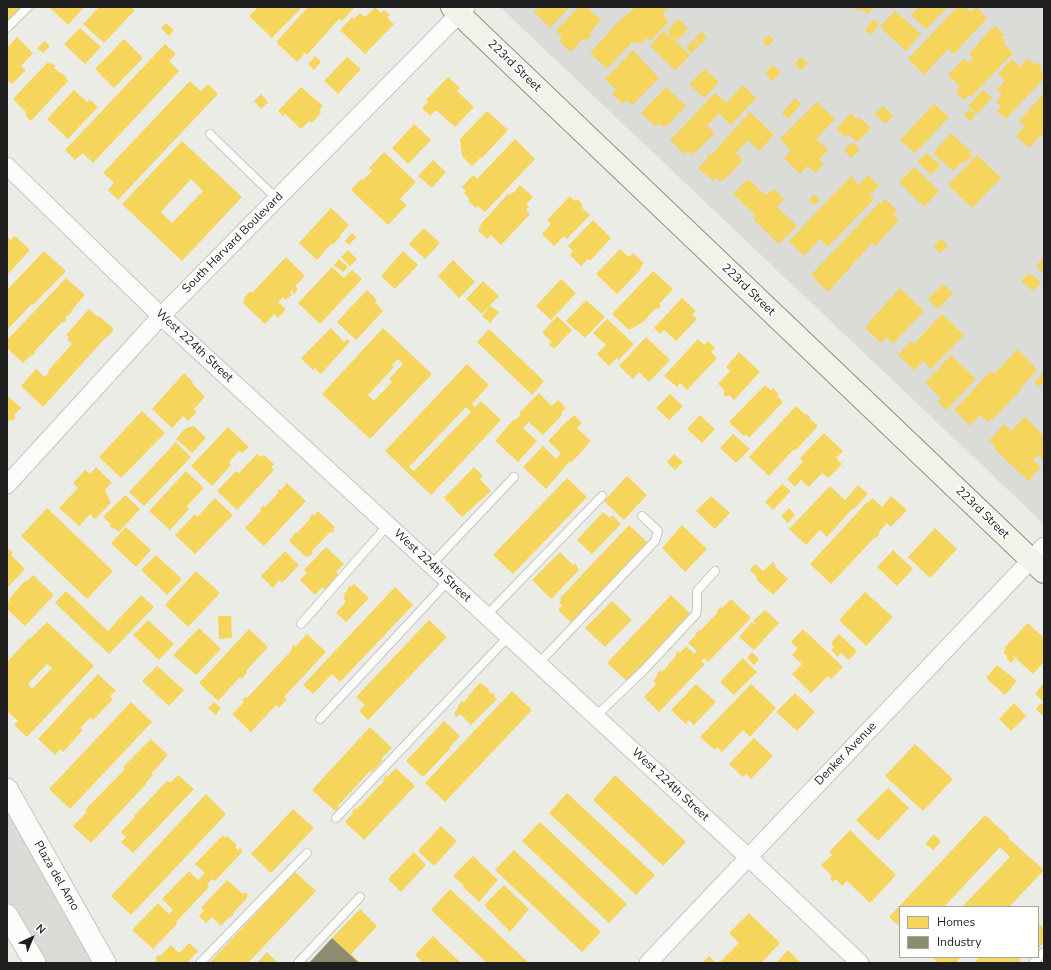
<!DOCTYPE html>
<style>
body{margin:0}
#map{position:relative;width:1051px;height:970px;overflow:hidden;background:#ecece7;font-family:"Nunito Sans",sans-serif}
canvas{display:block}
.frame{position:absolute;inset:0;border:8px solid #1e1e1e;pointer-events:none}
.legend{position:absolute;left:899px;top:906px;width:140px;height:52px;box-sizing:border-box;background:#fff;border:1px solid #a5a5a5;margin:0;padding:5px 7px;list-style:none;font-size:12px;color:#1e1e1e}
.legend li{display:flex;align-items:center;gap:8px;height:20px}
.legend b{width:20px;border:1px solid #a5a5a5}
.north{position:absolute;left:12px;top:918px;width:40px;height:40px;-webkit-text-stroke:3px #fff;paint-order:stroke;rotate:44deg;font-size:11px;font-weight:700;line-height:16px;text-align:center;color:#1e1e1e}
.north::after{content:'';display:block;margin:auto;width:14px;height:18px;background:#1e1e1e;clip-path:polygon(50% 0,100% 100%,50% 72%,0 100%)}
</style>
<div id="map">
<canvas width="1051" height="970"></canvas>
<div class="frame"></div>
<ul class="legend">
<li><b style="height:11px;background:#f6d55c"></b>Homes</li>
<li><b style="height:11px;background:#8c8c6e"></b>Industry</li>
</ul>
<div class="north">N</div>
</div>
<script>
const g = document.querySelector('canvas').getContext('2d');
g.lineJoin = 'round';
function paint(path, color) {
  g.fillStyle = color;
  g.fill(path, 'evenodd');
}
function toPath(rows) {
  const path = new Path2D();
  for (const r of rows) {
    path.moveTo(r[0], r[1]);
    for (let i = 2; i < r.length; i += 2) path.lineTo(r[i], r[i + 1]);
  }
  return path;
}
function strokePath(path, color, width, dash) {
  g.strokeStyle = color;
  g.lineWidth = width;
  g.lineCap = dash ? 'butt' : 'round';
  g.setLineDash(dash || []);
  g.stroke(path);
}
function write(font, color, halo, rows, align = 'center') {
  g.font = font + ' "Nunito Sans",sans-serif';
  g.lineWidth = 4;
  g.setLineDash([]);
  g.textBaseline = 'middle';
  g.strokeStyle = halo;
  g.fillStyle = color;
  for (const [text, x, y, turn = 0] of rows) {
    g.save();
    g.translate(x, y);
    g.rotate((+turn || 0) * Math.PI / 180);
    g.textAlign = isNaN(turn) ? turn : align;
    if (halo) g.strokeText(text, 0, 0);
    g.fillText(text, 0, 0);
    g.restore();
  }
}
paint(toPath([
 [500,7,1044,7,1044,524],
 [7,783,110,963,36,963,7,912]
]), '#dbdbd8');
paint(toPath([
 [7,7,21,7,7,22],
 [49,7,84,7,68,25],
 [99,7,131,7,135,10,104,43,83,24],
 [258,7,302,7,272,38,249,16],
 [308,7,355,7,342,21,339,19,307,55,305,53,297,62,276,42],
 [375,7,381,13,384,10,390,15,387,18,394,24,365,54,340,30,352,17,354,19,360,13,365,17],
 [539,7,570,7,550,28,534,12],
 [578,7,586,7,601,20,589,33,592,36,587,40,584,38,571,52,559,41,562,37,556,31],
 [636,7,669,7,663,13,663,15,669,21,650,41,646,38,640,44,637,42,635,44,633,41,607,69,590,53,618,22],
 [855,7,874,7,867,14,861,9,859,11],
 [919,7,948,7,926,29,911,15],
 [957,7,965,7,971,12,976,7,987,18,954,54,948,49,924,75,908,59],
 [895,11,921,34,906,51,880,27],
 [678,19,688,28,678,40,670,39,673,41,674,40,690,55,675,71,650,46,663,31,670,38,668,30],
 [874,19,879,25,870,35,865,30],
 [166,23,174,30,169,36,161,28],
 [995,26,1004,34,1002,37,1006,41,1003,43,1013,53,971,97,969,95,964,100,956,92,960,87,948,75,964,59,968,63,973,58,969,54,992,28,993,28],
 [80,28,101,47,85,64,64,44],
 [701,32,707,37,700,45,694,39],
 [769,35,774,40,767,47,762,41],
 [17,37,33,53,21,66,26,70,12,84,7,80,7,48],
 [124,39,143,58,114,88,95,69],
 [693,40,699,45,692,53,686,48],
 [45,41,50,46,43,53,37,48],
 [165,44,176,54,169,61,179,71,93,163,83,153,75,160,65,150],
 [633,50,659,78,632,105,627,100,623,104,612,94,616,90,605,79],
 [315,56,321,62,314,70,308,64],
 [347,57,361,69,338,94,324,81],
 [801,57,808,63,801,70,795,64],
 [1028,58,1034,64,1036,62,1042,67,1040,69,1044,73,1044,78,1006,119,997,111,1001,107,996,102,1002,95,997,90,1005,81,998,74,1012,59,1020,67],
 [48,62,56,66,54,68,60,73,61,72,67,78,66,79,68,81,31,121,25,115,27,113,13,99],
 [773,65,781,72,772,81,765,73],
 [705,69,719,82,704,98,689,84],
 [448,77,460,88,457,91,474,107,455,127,436,110,430,116,422,108,428,102,426,100],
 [190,81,201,91,208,84,218,94,118,200,108,190,114,183,103,173],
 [743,85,756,98,731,125,719,113,707,126,715,133,695,153,694,152,692,155,688,151,684,154,670,140,715,93,726,103],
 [301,87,323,106,319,111,321,113,312,123,309,121,301,129,285,114,283,116,278,111],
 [666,87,686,106,667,126,666,125,664,128,659,123,656,127,641,113],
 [74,90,87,102,90,100,98,107,68,139,47,119],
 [983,90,992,98,977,114,968,106],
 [1044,93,1044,132,1029,148,1016,136,1025,126,1019,121],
 [261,94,268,102,261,109,254,101],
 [795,98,801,104,788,119,782,113],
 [817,102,835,119,816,139,828,150,819,159,824,164,816,173,807,166,800,174,784,158,791,150,780,139],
 [934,104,949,117,915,153,900,140],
 [883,106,893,116,885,124,875,114],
 [969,109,976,115,970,121,964,115],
 [487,111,508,130,482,158,481,157,472,166,462,156,460,139],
 [750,112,774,135,759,151,748,140,736,153,743,160,724,180,723,179,720,182,716,177,713,181,698,168,708,158,706,157,709,154,711,155],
 [851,113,857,119,859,117,871,128,857,142,848,134,845,137,836,129],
 [414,124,431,140,408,164,392,148],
 [951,133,971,152,970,154,972,156,965,163,963,161,953,171,933,153],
 [515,139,535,159,485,212,478,206,476,208,468,201,470,199,464,193,466,191,462,187,473,175,477,179],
 [182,141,242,197,182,261,122,204],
 [191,179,203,191,172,223,161,212],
 [853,142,860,149,851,158,844,150],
 [384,152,416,182,400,199,407,205,388,225,351,190,361,179,363,180,372,171,369,168],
 [926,153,941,165,931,175,918,162],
 [977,155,1001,178,972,208,948,185],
 [433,160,446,172,432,188,418,176],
 [914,167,939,191,924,207,899,182],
 [868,175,879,186,870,195,874,199,828,247,820,239,804,256,789,241,851,176,859,185],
 [748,179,765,195,774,189,784,199,777,207,797,226,779,244,753,219,756,216,733,194],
 [520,185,533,197,526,204,529,207,526,210,530,214,501,245,491,235,487,239,478,230,481,226,480,225,508,194,509,195,514,192],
 [814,194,820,200,814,205,809,200],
 [570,196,575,201,577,199,583,205,581,207,590,215,567,239,564,236,554,246,542,234,551,224,547,220],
 [885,199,897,210,893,214,899,220,875,246,872,243,828,292,811,275,880,202,881,203],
 [331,208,349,225,340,235,341,236,333,245,332,243,317,260,299,243],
 [593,220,611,238,590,261,588,259,581,266,570,255,573,251,568,246],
 [424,228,440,243,425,259,409,244],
 [352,233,356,237,349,245,345,241],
 [15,236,30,250,7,275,7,237,11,240],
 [941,239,948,245,940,253,933,246],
 [620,249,629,257,633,253,644,263,640,268,641,269,617,294,596,274],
 [348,250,357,259,350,266,341,257],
 [44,251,66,271,33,305,32,304,7,330,7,290],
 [403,251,418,265,395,289,381,276],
 [286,257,305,276,295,286,298,289,294,294,291,290,290,292,292,294,286,300,283,297,278,302,286,309,278,318,274,314,265,324,243,303,244,301,244,298,249,292,253,292],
 [1044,257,1044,274,1036,266],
 [339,259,348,267,343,272,334,265],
 [453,260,475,282,459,298,438,276],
 [332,267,344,278,352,270,362,279,320,324,298,303],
 [653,271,673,289,659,304,661,306,658,309,656,308,643,322,629,330,612,314],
 [1030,273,1041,283,1033,291,1021,281],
 [66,278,85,295,71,311,72,312,65,318,67,320,63,323,62,322,34,352,35,353,32,356,31,355,23,363,7,348,7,340],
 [561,279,576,293,551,320,536,306],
 [483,281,499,296,482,314,466,299],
 [943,284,953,293,938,309,928,299],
 [900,288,924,311,893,344,886,337,881,343,865,328,870,323,869,322],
 [367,290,377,300,375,302,383,311,356,340,337,322],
 [682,298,696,311,692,314,697,319,676,341,664,330,660,334,654,328],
 [586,300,605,317,585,338,566,321],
 [490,306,499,312,490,323,482,316],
 [89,309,98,317,99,316,114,329,108,337,107,336,43,407,21,386,36,369,45,377,49,372,48,371,72,344,67,340,69,337,66,335],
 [942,314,964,335,931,369,923,361,914,370,898,355,911,341,914,344],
 [557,316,572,330,554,349,549,344,552,342,542,333],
 [607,319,634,344,619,360,617,358,609,366,597,354,606,345,593,333],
 [331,328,344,342,347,339,350,342,321,374,315,368,313,370,301,358],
 [383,328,432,374,370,439,322,394],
 [398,359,403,364,389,379,392,382,374,401,368,395,394,367,392,365],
 [489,329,544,381,532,395,477,342],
 [646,337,670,360,649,382,639,372,633,379,619,366],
 [698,339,704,345,708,341,715,348,711,352,717,358,687,390,680,383,677,387,664,376],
 [1018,349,1037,370,1020,388,1022,389,992,420,991,419,988,422,980,415,970,426,954,410,991,371,994,374],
 [739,352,760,372,734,400,729,395,726,397,723,394,725,391,718,384,730,371,726,367],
 [951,355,976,379,946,410,937,401,941,398,925,383],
 [467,364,489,385,472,404,475,407,481,401,501,420,431,495,385,451],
 [466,407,471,412,414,471,409,467],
 [184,373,193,382,192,383,205,397,194,409,197,412,188,421,183,416,172,428,152,409],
 [1043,373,1044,382,1039,387,1034,382],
 [765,385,771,390,773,388,779,394,777,396,783,402,749,438,746,434,744,436,729,422],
 [539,393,552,406,558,400,566,408,561,413,562,415,543,435,529,422,523,428,537,441,518,462,495,441,514,419,515,420,521,415,519,413],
 [670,394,683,406,669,420,656,408],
 [7,395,21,408,14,415,16,417,12,421,10,420,7,422],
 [796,406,806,415,807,414,810,417,809,418,818,426,795,451,794,449,769,476,749,457],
 [142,411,165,433,121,478,99,457],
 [574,415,582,423,577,428,591,441,571,463,570,461,546,489,523,467,543,446,556,459,561,453,548,441,568,420,569,420],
 [700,415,715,429,702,443,687,429],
 [1025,417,1043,435,1044,434,1044,461,1038,455,1033,460,1041,467,1028,481,995,449,996,448,989,441,1004,424,1011,431],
 [194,426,206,438,192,453,176,439,186,428],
 [228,427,249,447,242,453,239,451,229,462,231,465,212,486,191,466],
 [824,433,843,451,836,458,842,464,828,478,822,473,809,487,801,480,795,487,787,479,803,461,800,458],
 [733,434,750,449,736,463,720,448],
 [176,442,191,457,144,506,129,492],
 [257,454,261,457,264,455,274,464,271,467,274,470,237,510,217,491,236,471,239,473],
 [674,454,683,462,675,470,667,462],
 [96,467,112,483,105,490,111,503,95,519,90,514,79,526,59,508,78,488,73,483,85,470,90,474],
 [474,467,483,476,480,479,491,491,462,517,444,498],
 [186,471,204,488,187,506,189,509,170,530,149,511],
 [627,476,647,495,624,520,604,501],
 [567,478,587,497,513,574,493,555],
 [287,483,306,501,264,546,245,528,261,511,260,509,264,505,265,507,279,492,277,491,280,489,281,490],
 [782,484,791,491,773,510,765,502],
 [858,485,868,494,854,509,853,508,827,537,820,530,806,545,789,529,830,486,845,500],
 [125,495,140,509,119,532,114,528,113,529,109,526,111,524,103,517],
 [711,496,730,513,715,529,696,511],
 [891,496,907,510,891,527,887,523,878,533,880,534,876,538,875,537,831,584,810,564,868,501,869,502,872,498,882,507],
 [215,498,233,515,195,554,175,535,195,514,197,517],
 [47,508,113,571,87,599,21,536],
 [789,508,795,515,788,523,781,516],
 [318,511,335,527,333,529,335,530,332,533,330,532,311,552,313,553,309,557,308,556,306,557,289,541,296,532,297,533,310,519,309,518,312,514,314,516],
 [603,512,610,518,612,515,621,524,592,554,577,540],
 [629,525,649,544,572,623,558,610,562,606,559,603,561,600,560,598],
 [682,525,707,549,685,572,662,548],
 [126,527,151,550,136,567,111,543],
 [935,528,957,549,930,578,908,557],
 [326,547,344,564,336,572,340,576,325,590,322,587,315,595,300,580,307,573,304,570],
 [9,549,13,552,11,555,25,569,7,588,7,551],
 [893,550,913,569,897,586,877,567],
 [285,551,299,565,282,583,279,580,273,588,261,576],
 [560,552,573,565,575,563,579,570,551,599,532,580],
 [156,555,182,579,167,595,141,570],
 [773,562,776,565,775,567,788,579,773,595,756,579,758,578,750,570,755,564,763,571],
 [196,571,220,593,188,627,165,605],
 [33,575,54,595,25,626,7,609,7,603,10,600,9,599,26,580,27,581],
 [354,584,369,598,346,622,336,613,346,601,343,599,345,597,343,596,349,588,348,588,349,586,351,587],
 [395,587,413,605,340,682,332,674,313,694,303,685],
 [66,591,108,631,141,595,154,607,109,654,55,603],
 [865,592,893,617,866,646,839,620],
 [671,595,692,615,628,682,607,663],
 [731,599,751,618,708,662,704,658,701,661,705,664,659,712,644,697,656,684,653,681,658,675,657,674,660,670,662,672,676,656,675,655,678,651,680,653,686,646,694,654,697,651,688,643,696,635,695,634,699,630,700,631,718,612,717,611,720,607,722,608],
 [612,601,632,620,605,647,585,628],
 [765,610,779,623,754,650,739,637,752,622,755,625,756,624,753,621],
 [218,616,231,616,232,638,219,639],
 [148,620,174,644,159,660,133,635],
 [429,620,447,637,368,720,359,711,365,705,356,697],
 [47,622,94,666,27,737,14,725,18,721,7,711,7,662,29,638,30,639],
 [47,664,52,668,32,689,28,684],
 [1028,623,1044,638,1044,662,1033,674,1010,653,1015,659,1011,663,1006,658,1008,656,1003,653,1006,649,1004,648],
 [199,628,221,649,196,675,173,655],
 [249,629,268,647,246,671,247,672,242,679,240,677,218,701,199,683],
 [803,629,843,667,831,679,828,676,811,693,792,674,802,664,792,655,798,649,791,642],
 [307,634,326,652,284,697,287,699,279,708,276,705,251,732,232,714,244,702,242,700,246,697,247,698,292,650,291,648,294,645,296,646],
 [839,634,857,651,849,660,841,653,838,657,831,650,834,647,831,643],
 [752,652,759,659,754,665,747,658],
 [743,658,757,672,734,695,720,682],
 [997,665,1017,681,1005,695,986,678],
 [157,666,184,690,169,706,142,681],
 [98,674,116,691,110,696,113,699,93,720,90,718,80,728,83,730,63,752,60,749,55,755,38,739],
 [480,683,489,689,488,691,492,694,493,693,495,695,494,696,497,699,471,725,460,714,457,717,454,714,459,706,458,705,462,701,464,702,469,696,468,695,473,692,472,691],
 [1044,683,1044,702,1035,694],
 [696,684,716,702,694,725,689,720,686,724,671,710],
 [751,684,776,708,750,737,743,730,722,752,717,747,715,750,700,737],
 [512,691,532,710,445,802,425,783],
 [795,693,815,712,797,731,776,712],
 [131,702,152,722,70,809,49,789],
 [214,702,221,708,216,715,208,708],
 [1014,703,1026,716,1011,731,999,719],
 [1041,703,1043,705,1044,704,1044,717,1036,709],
 [444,721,460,736,449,748,450,749,423,777,406,761],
 [370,727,392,748,381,759,383,760,372,772,370,771,338,806,339,807,336,810,334,810,312,790],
 [754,738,773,756,751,779,746,774,743,777,729,764],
 [151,739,168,755,151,774,153,775,145,784,146,784,91,843,73,826,87,812,85,810,125,769,123,767],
 [915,744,953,779,923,811,885,776],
 [396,768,415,786,364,840,345,822,353,813,352,812,355,808,357,809,384,781,383,780,386,775,387,777],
 [178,775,194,789,133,853,121,842,126,837,121,832,135,817,134,816,167,781,170,783],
 [615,775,686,842,663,866,593,800],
 [888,788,909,808,878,841,856,820],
 [567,793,655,875,636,895,549,813],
 [206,794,226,814,131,915,111,896],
 [293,809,314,828,271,873,251,854],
 [985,815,1009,837,1008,838,1044,870,1009,907,962,907,1010,857,1000,847,944,907,900,907,900,927,889,917],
 [540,822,627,904,609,923,522,841],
 [441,826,457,841,434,866,418,851],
 [850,830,896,875,870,903,847,881,842,886,836,879,833,882,830,878,832,876,821,865,832,855,829,852],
 [934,834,941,842,933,850,925,844],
 [223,835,225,838,227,836,237,845,235,847,238,850,240,848,243,851,215,881,212,879,207,885,209,887,176,922,177,924,153,949,132,930,158,903,169,914,173,910,162,899,189,871,198,880,205,873,195,864],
 [514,850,601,932,582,952,495,870],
 [414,852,426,865,401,892,388,879],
 [473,856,498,880,479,902,463,887,464,886,453,876],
 [295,872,316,891,248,963,209,963],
 [227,880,243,894,245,892,248,895,246,897,247,898,233,913,234,914,230,918,229,917,221,926,212,917,206,923,199,916,204,910,201,908],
 [504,885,529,909,510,932,484,905],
 [450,889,529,963,487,963,431,910],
 [360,909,377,926,351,954,361,963,359,963,332,938],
 [749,913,780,943,761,963,719,963,739,943,729,933],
 [1038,923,1044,929,1044,942,1038,949],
 [433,936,461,963,423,963,415,955],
 [189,943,198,951,187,963,158,963,156,961,157,959,156,957,158,955,160,956,171,945,179,953],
 [788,950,801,963,776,963],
 [267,952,278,963,257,963],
 [709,956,716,963,702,963],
 [932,957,961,957,956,963,938,963],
 [979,957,1020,957,1019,958,1021,960,1018,963,974,963]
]), '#f6d55c');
paint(toPath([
 [332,938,359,963,309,963]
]), '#8c8c6e');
const service = toPath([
 [7,28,28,7],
 [210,134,277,199],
 [431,565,514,477],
 [486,616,602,496],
 [301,624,388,525],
 [538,664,655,541,658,531,642,516],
 [596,716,644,670,696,614,697,608,697,591,715,571],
 [320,719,448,581],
 [336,818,509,636],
 [200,963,307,853],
 [298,963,360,897],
 [1033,963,1044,952]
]);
const minor = toPath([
 [7,166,161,316,748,857,860,963],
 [7,485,161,316,466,7],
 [648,963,1044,546]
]);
const tertiary = toPath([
 [7,789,105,963],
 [7,915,35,963]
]);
const secondary = toPath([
 [452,7,1044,572]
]);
strokePath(service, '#c5c5c3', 10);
strokePath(minor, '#c5c5c3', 19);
strokePath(tertiary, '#c5c5c3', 23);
strokePath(secondary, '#8f977e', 24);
strokePath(service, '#fcfcfb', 8);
strokePath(minor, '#fcfcfb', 17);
strokePath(tertiary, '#fcfcfb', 21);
strokePath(secondary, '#f0f3ea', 22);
write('12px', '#1e1e1e', '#fff', [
 ["223rd Street",514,66,44],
 ["South Harvard Boulevard",233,243,-45],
 ["223rd Street",748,290,44],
 ["West 224th Street",194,346,43],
 ["223rd Street",982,513,44],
 ["West 224th Street",432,566,43],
 ["Denker Avenue",846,754,-46],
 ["West 224th Street",670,785,43],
 ["Plaza del Amo",56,876,60]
]);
</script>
